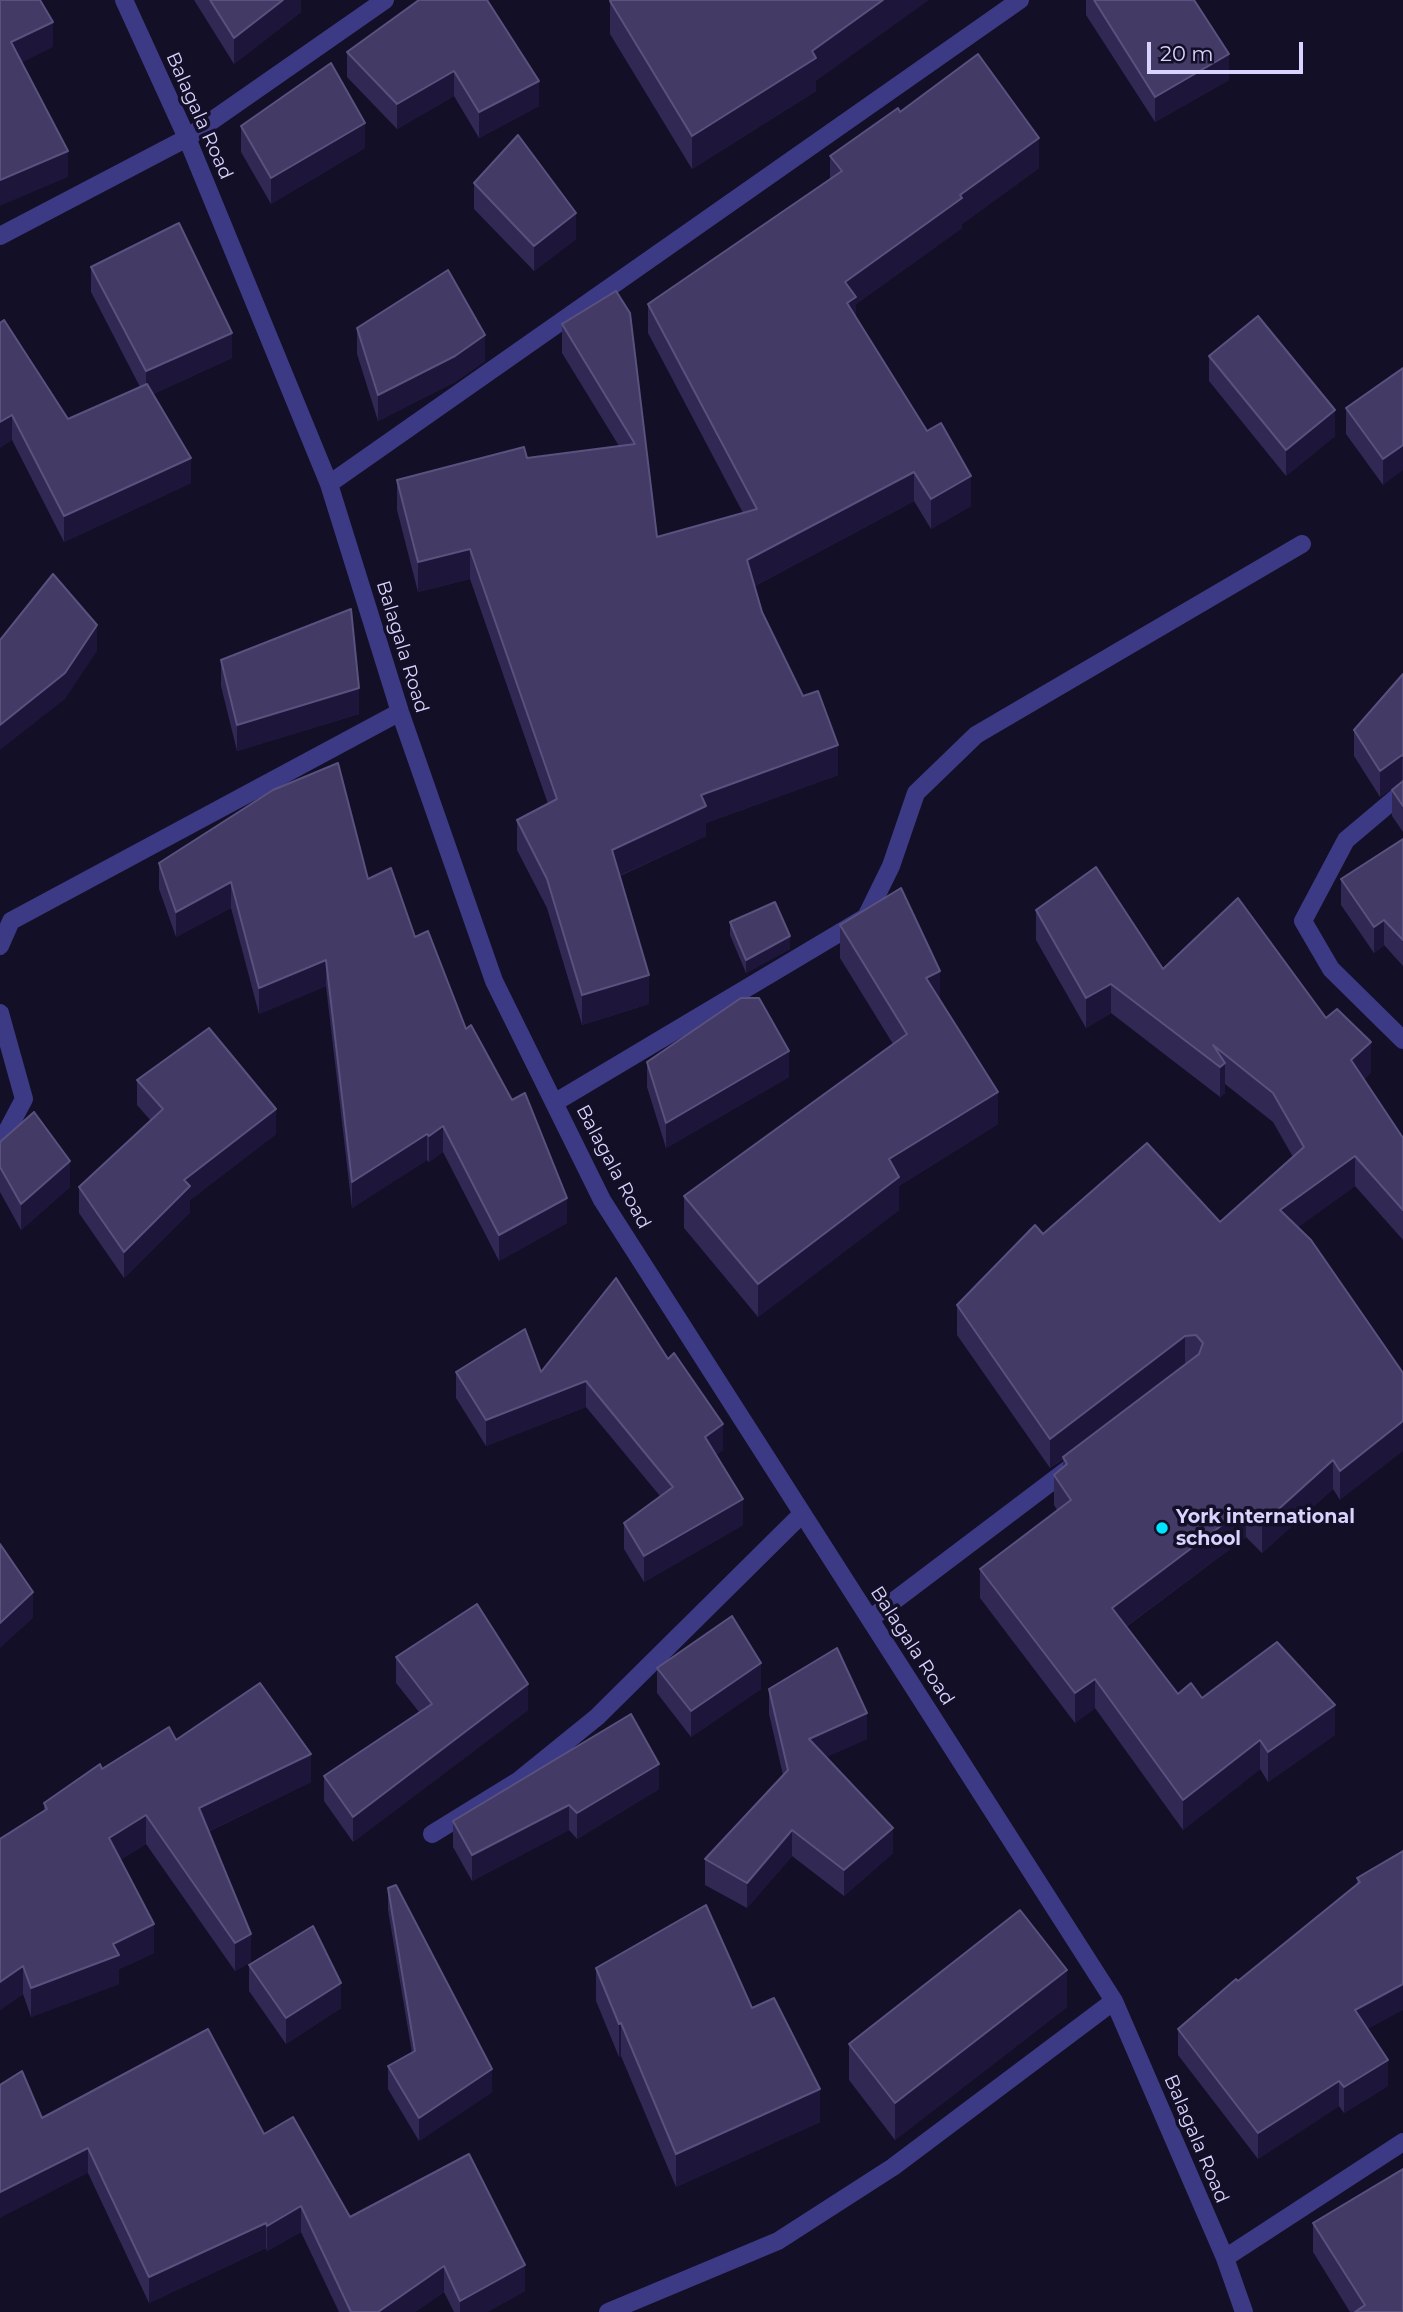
<!DOCTYPE html>
<style>
body{margin:0}
#map{position:relative;width:1403px;height:2312px;overflow:hidden;background:#130f26;font-family:Montserrat,sans-serif}
canvas{display:block}
.scale{position:absolute;left:1147px;top:42px;width:156px;height:32px;box-sizing:border-box;border:4px solid #d9d4ff;border-top:0;padding-left:9px;font-size:21px;line-height:24px;white-space:nowrap;color:#d9d4ff;-webkit-text-stroke:5px #130f26;paint-order:stroke}
</style>
<div id="map">
<canvas width="1403" height="2312"></canvas>
<div class="scale">20 m</div>
</div>
<script>
const g = document.querySelector('canvas').getContext('2d');
g.lineJoin = 'round';
function toPath(rows) {
  const path = new Path2D();
  for (const r of rows) {
    path.moveTo(r[0], r[1]);
    for (let i = 2; i < r.length; i += 2) path.lineTo(r[i], r[i + 1]);
  }
  return path;
}
function strokePath(path, color, width, dash) {
  g.strokeStyle = color;
  g.lineWidth = width;
  g.lineCap = dash ? 'butt' : 'round';
  g.setLineDash(dash || []);
  g.stroke(path);
}
function paint(path, color) {
  g.fillStyle = color;
  g.fill(path, 'evenodd');
}
function write(font, color, halo, rows, align = 'center') {
  g.font = font + ' Montserrat,sans-serif';
  g.lineWidth = 7;
  g.setLineDash([]);
  g.textBaseline = 'middle';
  g.strokeStyle = halo;
  g.fillStyle = color;
  for (const [text, x, y, turn = 0] of rows) {
    g.save();
    g.translate(x, y);
    g.rotate((+turn || 0) * Math.PI / 180);
    g.textAlign = isNaN(turn) ? turn : align;
    if (halo) g.strokeText(text, 0, 0);
    g.fillText(text, 0, 0);
    g.restore();
  }
}
strokePath(toPath([
 [124,0,187,138,329,484,400,712,494,981,602,1200,1114,2001,1225,2258,1244,2312],
 [0,236,187,138,385,0],
 [329,484,1020,0],
 [1403,792,1346,840,1303,921,1331,969,1403,1040],
 [0,946,11,921,400,712],
 [0,1013,24,1099,0,1144],
 [554,1103,866,917,891,866,916,793,976,735,1302,544],
 [870,1619,1071,1467],
 [432,1834,518,1781,597,1717,802,1514],
 [1225,2258,1403,2142],
 [608,2312,778,2241,893,2167,1114,2001]
]), '#3d3a85', 18);
paint(toPath([
 [194,0,301,0,301,12,234,64],
 [1086,0,1194,0,1229,80,1155,122,1086,15],
 [610,1,816,81,816,91,692,169,610,34],
 [413,4,539,106,479,138,454,96,397,129,347,77,347,52],
 [900,112,1039,168,962,224,962,228,856,304,856,318,971,506,931,529,914,501,755,586,762,612,838,775,706,823,706,836,620,876,649,1004,582,1025,547,908,517,850,517,820,548,804,470,579,418,592,397,510,397,480,527,458,619,446,562,353,562,324,616,291,657,537,743,513,648,333,648,304,830,179,830,156],
 [241,126,365,148,271,204,241,152],
 [474,183,576,239,534,271,474,209],
 [91,267,232,358,153,394,191,483,64,542,12,440,0,323,68,419,140,387,91,292],
 [357,328,485,361,455,382,378,421,357,354],
 [1209,356,1335,436,1286,476,1209,381],
 [1403,368,1383,485,1346,434,1346,408],
 [221,660,359,714,237,751,221,686],
 [1403,674,1403,832,1392,816,1392,790,1403,781,1402,781,1380,797,1354,756,1354,730],
 [1403,839,1403,966,1384,945,1374,953,1341,905,1341,879],
 [159,863,368,879,415,937,466,1029,567,1223,499,1261,443,1152,429,1162,427,1160,352,1208,326,986,259,1014,231,908,176,937,159,889],
 [1036,910,1163,969,1326,1018,1371,1072,1364,1079,1403,1138,1403,1240,1355,1186,1298,1227,1403,1373,1340,1500,1333,1489,1262,1553,1246,1537,1126,1627,1178,1694,1202,1698,1335,1735,1268,1782,1260,1769,1183,1830,1095,1708,1075,1723,980,1598,980,1569,1057,1510,1054,1505,1054,1475,1063,1468,1063,1459,1050,1468,957,1335,957,1305,1043,1234,1220,1222,1293,1157,1273,1122,1225,1084,1225,1093,1220,1097,1111,1013,1086,1028,1036,940],
 [730,922,790,949,746,973,730,935],
 [840,925,940,1000,998,1124,899,1186,899,1210,758,1317,684,1228,684,1196,893,1044,840,958],
 [647,1062,789,1077,666,1148,647,1087],
 [137,1080,276,1134,190,1200,190,1212,124,1278,79,1213,79,1187,151,1121,137,1105],
 [0,1142,70,1187,21,1230,0,1192],
 [616,1278,723,1450,716,1455,743,1525,644,1582,624,1549,624,1523,660,1496,586,1407,486,1446,456,1398,456,1372,541,1372],
 [396,1657,528,1710,353,1842,324,1801,324,1776,419,1712,396,1683],
 [657,1668,761,1689,691,1737,657,1693],
 [769,1689,867,1739,826,1757,893,1853,844,1896,792,1856,747,1908,705,1885,705,1859,783,1775,769,1714],
 [176,1740,311,1782,208,1832,251,1962,235,1971,146,1844,120,1860,154,1953,119,1969,119,1984,31,2017,23,1994,0,2010,0,1839,44,1811,44,1803,102,1769],
 [659,1789,577,1839,569,1830,472,1881,453,1847,453,1821],
 [1403,1851,1368,2029,1388,2086,1344,2113,1339,2106,1258,2159,1178,2055,1178,2029,1357,1885,1357,1878],
 [388,1888,492,2092,419,2141,388,2089,388,2066,412,2053,388,1910],
 [249,1965,341,2008,286,2044,249,1991],
 [596,1968,752,2008,820,2122,676,2187,621,2056,619,2057,596,2001],
 [1067,2007,895,2140,849,2080,849,2044],
 [42,2118,264,2134,350,2217,525,2291,487,2312,454,2312,444,2292,415,2312,339,2312,301,2232,267,2251,266,2248,149,2303,88,2173],
 [1313,2223,1403,2312,1350,2312,1313,2252]
]), '#312854');
paint(toPath([
 [283,0,301,0,301,12,234,64,234,38],
 [883,0,929,0,816,81,816,91,692,169,692,136],
 [53,22,53,47,11,68,11,42],
 [1229,54,1229,80,1155,122,1155,97],
 [454,71,454,96,397,129,397,104],
 [539,81,539,106,479,138,479,112],
 [365,123,365,148,271,204,271,178],
 [1039,138,1039,168,962,224,962,228,856,304,856,327,845,311,845,282,960,195],
 [68,151,68,177,0,206,0,180],
 [576,213,576,239,534,271,534,246],
 [232,333,232,358,146,397,146,371],
 [485,335,485,361,455,382,378,421,378,395],
 [1335,410,1335,436,1286,476,1286,450],
 [12,415,12,440,0,448,0,422],
 [1403,445,1403,470,1383,485,1383,459],
 [191,458,191,483,64,542,64,516],
 [914,472,914,501,747,590,747,560],
 [971,476,971,506,931,529,931,499],
 [470,549,470,579,418,592,418,562],
 [97,625,97,651,65,699,0,750,0,725],
 [359,688,359,714,237,751,237,725],
 [838,745,838,775,706,823,706,836,612,879,612,850,701,795],
 [1402,755,1402,781,1380,797,1380,771],
 [231,882,231,908,176,937,176,912],
 [1384,920,1384,945,1374,953,1374,927],
 [790,936,790,949,746,973,746,960],
 [326,960,326,986,259,1014,259,988],
 [940,971,940,1003,926,978],
 [649,975,649,1004,582,1025,582,995],
 [1111,984,1111,1013,1086,1028,1086,998],
 [1371,1042,1371,1072,1351,1090,1351,1060],
 [789,1051,789,1077,666,1148,666,1123],
 [1225,1063,1225,1093,1220,1097,1220,1067],
 [998,1092,998,1124,899,1186,899,1210,758,1317,758,1284,889,1159],
 [276,1109,276,1134,190,1200,190,1212,124,1278,124,1252,184,1180],
 [443,1126,443,1152,429,1162,429,1136],
 [427,1134,427,1160,352,1208,352,1182],
 [1355,1156,1355,1186,1280,1240,1280,1210],
 [70,1161,70,1187,21,1230,21,1204],
 [567,1198,567,1223,499,1261,499,1235],
 [1185,1336,1185,1366,1050,1468,1050,1439],
 [586,1381,586,1407,486,1446,486,1420],
 [1403,1421,1403,1451,1340,1500,1340,1471],
 [723,1424,723,1450,705,1463,705,1437],
 [1333,1460,1333,1489,1262,1553,1262,1524],
 [743,1499,743,1525,644,1582,644,1556],
 [1246,1507,1246,1537,1112,1637,1112,1608],
 [33,1592,33,1618,0,1648,0,1623],
 [761,1663,761,1689,691,1737,691,1711],
 [1095,1679,1095,1708,1075,1723,1075,1693],
 [528,1684,528,1710,353,1842,353,1817],
 [1335,1705,1335,1735,1268,1782,1268,1752],
 [867,1713,867,1739,809,1765,809,1739],
 [1260,1740,1260,1769,1183,1830,1183,1800],
 [311,1754,311,1782,199,1836,199,1808],
 [659,1764,659,1789,577,1839,577,1813],
 [569,1805,569,1830,472,1881,472,1855],
 [146,1815,146,1844,109,1867,109,1838],
 [893,1828,893,1853,844,1896,844,1870],
 [792,1830,792,1856,747,1908,747,1883],
 [154,1924,154,1953,119,1969,119,1984,31,2017,31,1988,113,1944],
 [251,1934,251,1962,235,1971,235,1943],
 [23,1966,23,1994,0,2010,0,1982],
 [1067,1970,1067,2007,895,2140,895,2103],
 [341,1983,341,2008,286,2044,286,2018],
 [1403,1984,1403,2010,1355,2036,1355,2010],
 [621,2023,621,2056,619,2057,619,2024],
 [1388,2060,1388,2086,1344,2113,1344,2087],
 [492,2069,492,2092,419,2141,419,2118],
 [1339,2081,1339,2106,1258,2159,1258,2133],
 [820,2089,820,2122,676,2187,676,2154],
 [88,2148,88,2173,0,2218,0,2192],
 [301,2206,301,2232,267,2251,267,2226],
 [266,2223,266,2248,149,2303,149,2277],
 [525,2265,525,2291,487,2312,460,2312,460,2301],
 [444,2266,444,2292,415,2312,378,2312]
]), '#1d163a');
const building = toPath([
 [0,0,40,0,53,22,11,42,68,151,0,180,0,0],
 [210,0,283,0,234,38,210,0],
 [419,0,487,0,539,81,479,112,454,71,397,104,347,52,419,0],
 [611,0,883,0,812,51,816,58,692,136,610,1,611,0],
 [1094,0,1194,0,1229,54,1155,97,1094,0],
 [978,54,1039,138,960,195,962,198,845,282,856,297,847,303,927,431,941,423,971,476,931,499,914,472,747,560,762,612,803,696,818,691,838,745,701,795,706,806,612,850,649,975,582,995,547,879,517,820,557,799,470,549,418,562,397,480,524,447,527,458,635,444,562,324,616,291,630,313,657,537,757,509,648,304,842,171,830,156,898,108,900,112,978,54],
 [331,63,365,123,271,178,241,126,331,63],
 [518,135,576,213,534,246,474,183,518,135],
 [179,223,232,333,146,371,91,267,179,223],
 [448,270,485,335,455,356,378,395,357,328,448,270],
 [1258,316,1335,410,1286,450,1209,356,1258,316],
 [4,320,68,419,147,384,191,458,64,516,12,415,0,422,0,323,4,320],
 [1403,368,1403,445,1383,459,1346,408,1403,368],
 [53,574,97,625,65,673,0,725,0,640,53,574],
 [351,609,359,688,237,725,221,660,351,609],
 [1403,674,1403,756,1402,755,1380,771,1354,730,1403,674],
 [338,763,368,879,391,868,415,937,428,931,466,1029,471,1025,512,1100,525,1093,567,1198,499,1235,443,1126,429,1136,427,1134,352,1182,326,960,259,988,231,882,176,912,159,863,273,790,338,763],
 [1403,781,1403,806,1392,790,1403,781],
 [1403,839,1403,940,1384,920,1374,927,1341,879,1403,839],
 [1096,867,1163,969,1238,898,1326,1018,1337,1009,1371,1042,1351,1060,1403,1138,1403,1210,1355,1156,1280,1210,1311,1240,1403,1373,1403,1421,1340,1471,1333,1460,1262,1524,1246,1507,1112,1608,1178,1694,1191,1683,1202,1698,1277,1642,1335,1705,1268,1752,1260,1740,1183,1800,1095,1679,1075,1693,980,1569,1071,1500,1054,1475,1067,1464,1063,1457,1199,1354,1203,1343,1196,1335,1185,1336,1050,1439,957,1305,1035,1225,1043,1234,1147,1143,1220,1222,1304,1147,1273,1093,1213,1045,1225,1063,1220,1067,1111,984,1086,998,1036,910,1096,867],
 [901,888,940,971,926,978,998,1092,889,1159,899,1177,758,1284,684,1196,907,1034,840,925,901,888],
 [775,902,790,936,746,960,730,922,775,902],
 [741,998,759,998,789,1051,666,1123,647,1062,741,998],
 [209,1028,276,1109,184,1180,190,1186,124,1252,79,1187,163,1109,137,1080,209,1028],
 [34,1112,70,1161,21,1204,0,1167,0,1142,34,1112],
 [616,1278,668,1359,674,1353,723,1424,705,1437,743,1499,644,1556,624,1523,673,1487,586,1381,486,1420,456,1372,525,1329,541,1372,616,1278],
 [0,1544,33,1592,0,1623,0,1544],
 [477,1604,528,1684,353,1817,324,1776,432,1704,396,1657,477,1604],
 [732,1616,761,1663,691,1711,657,1668,732,1616],
 [837,1648,867,1713,809,1739,893,1828,844,1870,792,1830,747,1883,705,1859,788,1770,769,1689,837,1648],
 [260,1683,311,1754,199,1808,251,1934,235,1943,146,1815,109,1838,154,1924,113,1944,119,1955,31,1988,23,1966,0,1982,0,1839,47,1809,44,1803,100,1764,102,1769,169,1727,176,1740,260,1683],
 [631,1714,659,1764,577,1813,569,1805,472,1855,453,1821,631,1714],
 [1403,1851,1403,1984,1355,2010,1388,2060,1344,2087,1339,2081,1258,2133,1178,2029,1236,1979,1238,1981,1360,1882,1357,1878,1403,1851],
 [396,1885,492,2069,419,2118,388,2066,415,2051,388,1888,396,1885],
 [706,1905,752,2008,774,1998,820,2089,676,2154,621,2023,619,2024,596,1968,706,1905],
 [1020,1910,1067,1970,895,2103,849,2044,1020,1910],
 [313,1926,341,1983,286,2018,249,1965,313,1926],
 [208,2029,264,2134,293,2117,350,2217,469,2154,525,2265,460,2301,444,2266,378,2312,351,2312,301,2206,267,2226,266,2223,149,2277,88,2148,0,2192,0,2085,22,2071,42,2118,208,2029],
 [1403,2169,1403,2312,1355,2312,1365,2305,1313,2223,1403,2169]
]);
paint(building, '#433a66');
strokePath(building, '#5a527e', 2);
for (const [x, y, r, color] of [
 [1162,1528,7,"#00e5ff"]
]) {
  const dot = new Path2D();
  dot.arc(x, y, r, 0, 2 * Math.PI);
  g.fillStyle = color;
  g.fill(dot);
  strokePath(dot, '#130f26', 2.5);
}
write('19px', '#d9d4ff', '#130f26', [
 ["Balagala Road",199,116,66],
 ["Balagala Road",402,647,73],
 ["Balagala Road",613,1167,62],
 ["Balagala Road",912,1646,57],
 ["Balagala Road",1196,2139,67]
]);
write('bold 19px', '#d9d4ff', '#130f26', [
 ["York international",1176,1517],
 ["school",1176,1539]
], 'left');
</script>
